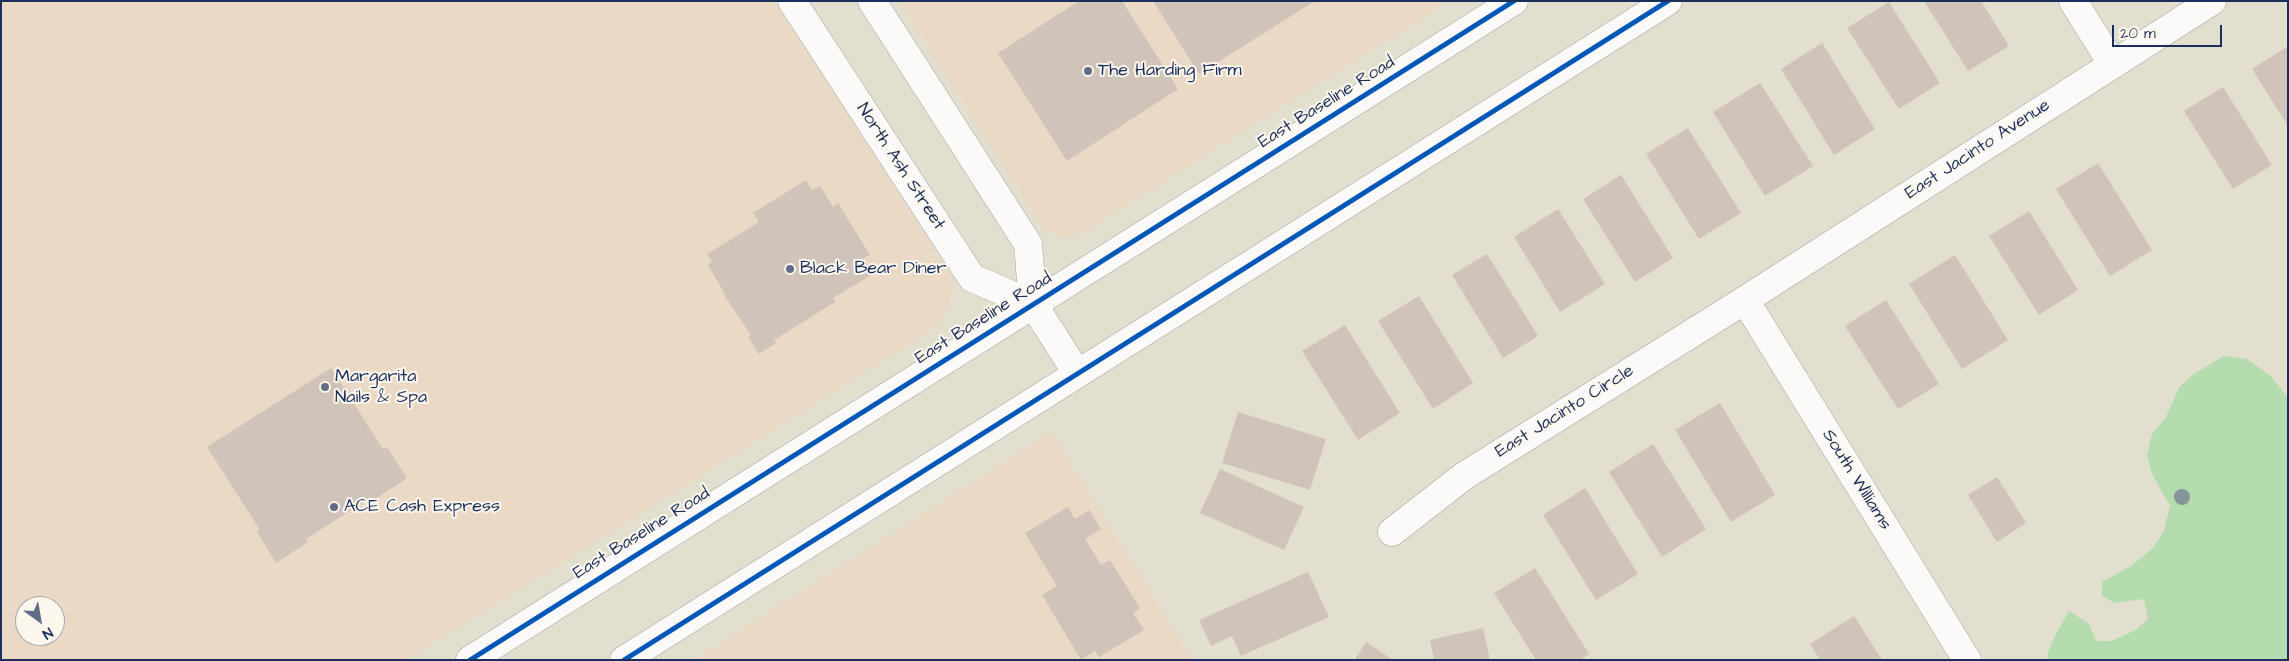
<!DOCTYPE html>
<style>
body{margin:0}
#map{position:relative;width:2289px;height:661px;overflow:hidden;background:#e3dfcf;font-family:"Architects Daughter",sans-serif}
canvas{display:block}
.frame{position:absolute;inset:0;border:2px solid #1b2f5e;pointer-events:none}
.north{position:absolute;left:15px;top:596px;width:50px;height:50px;box-sizing:border-box;background:#fbf7ec;border:1px solid #a1a7b3;border-radius:50%;rotate:148deg;font-size:14px;font-weight:700;line-height:20px;text-align:center;color:#1b2f5e}
.north::after{content:'';display:block;margin:auto;width:18px;height:22px;background:#616d86;clip-path:polygon(50% 0,100% 100%,50% 72%,0 100%)}
.scale{position:absolute;left:2112px;top:25px;width:110px;height:22px;box-sizing:border-box;border:2px solid #1b2f5e;border-top:0;padding-left:6px;font-size:15px;line-height:18px;white-space:nowrap;color:#1b2f5e;-webkit-text-stroke:4px #fbf7ec;paint-order:stroke}
</style>
<div id="map">
<canvas width="2289" height="661"></canvas>
<div class="frame"></div>
<div class="north">N</div>
<div class="scale">20 m</div>
</div>
<script>
const g = document.querySelector('canvas').getContext('2d');
g.lineJoin = 'round';
function paint(path, color) {
  g.fillStyle = color;
  g.fill(path, 'evenodd');
}
function toPath(rows) {
  const path = new Path2D();
  for (const r of rows) {
    path.moveTo(r[0], r[1]);
    for (let i = 2; i < r.length; i += 2) path.lineTo(r[i], r[i + 1]);
  }
  return path;
}
function strokePath(path, color, width, dash) {
  g.strokeStyle = color;
  g.lineWidth = width;
  g.lineCap = dash ? 'butt' : 'round';
  g.setLineDash(dash || []);
  g.stroke(path);
}
function write(font, color, halo, rows, align = 'center') {
  g.font = font + ' "Architects Daughter",sans-serif';
  g.lineWidth = 4;
  g.setLineDash([]);
  g.textBaseline = 'middle';
  g.strokeStyle = halo;
  g.fillStyle = color;
  for (const [text, x, y, turn = 0] of rows) {
    g.save();
    g.translate(x, y);
    g.rotate((+turn || 0) * Math.PI / 180);
    g.textAlign = isNaN(turn) ? turn : align;
    if (halo) g.strokeText(text, 0, 0);
    g.fillText(text, 0, 0);
    g.restore();
  }
}
paint(toPath([
 [1,1,774,1,954,280,953,294,942,321,929,332,407,660,1,660],
 [25,606,55,606,55,636,25,636],
 [899,1,1450,1,1082,233,1062,237,1043,229],
 [1052,432,1193,660,694,660]
]), '#eadac5');
paint(toPath([
 [2223,356,2247,359,2271,376,2288,398,2288,660,2048,660,2048,652,2054,637,2069,611,2089,624,2096,641,2111,641,2136,630,2148,619,2144,599,2115,603,2102,596,2102,582,2131,566,2153,548,2164,530,2170,506,2152,474,2147,455,2152,434,2166,417,2179,387,2191,376]
]), '#b5dcaf');
paint(toPath([
 [1079,1,1122,1,1178,89,1067,161,998,53],
 [1153,1,1315,1,1199,74],
 [1924,1,1981,1,2009,46,1968,71],
 [1889,2,1940,83,1899,109,1847,28],
 [1822,43,1875,129,1834,155,1781,69],
 [2288,46,2288,126,2252,69],
 [1760,83,1813,166,1765,196,1713,112],
 [2223,87,2272,165,2233,189,2184,111],
 [1688,128,1741,213,1699,239,1646,154],
 [2098,163,2152,250,2110,276,2056,189],
 [1621,175,1673,258,1635,282,1583,199],
 [806,180,812,190,820,186,833,207,838,203,870,255,863,258,873,274,833,298,835,302,774,340,776,343,759,354,748,337,751,335,724,295,725,294,708,265,712,262,707,254,759,222,753,213],
 [1558,209,1605,284,1560,312,1514,237],
 [2029,211,2078,290,2039,315,1989,236],
 [1487,254,1538,336,1503,358,1452,275],
 [1955,255,2008,340,1962,369,1909,284],
 [1419,296,1473,383,1433,409,1378,321],
 [1886,300,1939,384,1898,409,1845,326],
 [1345,325,1400,413,1358,440,1302,351],
 [331,368,383,449,387,447,407,478,374,500,372,497,306,539,308,542,276,563,257,532,260,530,207,447],
 [1720,403,1775,495,1731,522,1675,430],
 [1238,412,1326,439,1310,490,1222,463],
 [1653,444,1706,529,1662,557,1609,472],
 [1220,469,1304,507,1284,550,1200,513],
 [1997,477,2026,523,1997,542,1968,495],
 [1585,488,1638,574,1596,600,1543,515],
 [1068,507,1075,519,1089,510,1101,529,1085,539,1101,565,1110,560,1140,608,1133,613,1144,630,1099,657,1095,651,1081,660,1042,595,1057,586,1025,533],
 [1535,568,1589,654,1580,660,1536,660,1494,593],
 [1308,572,1329,617,1241,656,1232,636,1211,646,1199,620],
 [1854,616,1882,660,1820,660,1810,644],
 [1483,628,1490,660,1434,660,1430,640],
 [1366,642,1393,660,1355,660]
]), '#d0c3ba');
const minor = toPath([
 [792,1,972,278,1033,304],
 [872,1,1028,244,1033,304,1077,373],
 [2073,1,2113,65],
 [1745,300,1967,660],
 [1392,532,1464,476,1745,300,2212,1]
]);
const primary = toPath([
 [470,660,1514,1],
 [624,660,1668,1]
]);
strokePath(minor, '#a3a3a0', 29);
strokePath(primary, '#a3a3a0', 29);
strokePath(minor, '#fbfaf8', 28);
strokePath(primary, '#fbfaf8', 28);
strokePath(toPath([
 [470,660,1514,1],
 [624,660,1668,1]
]), '#0057b8', 5);
g.fillStyle = '#859699';
for (const [x, y] of [
 [2182,497]
]) {
  g.beginPath();
  g.arc(x, y, 8, 0, 2 * Math.PI);
  g.fill();
}
for (const [x, y, r, color] of [
 [1088,71,5,"#616d86"],
 [790,269,5,"#616d86"],
 [325,387,5,"#616d86"],
 [334,507,5,"#616d86"]
]) {
  const dot = new Path2D();
  dot.arc(x, y, r, 0, 2 * Math.PI);
  g.fillStyle = color;
  g.fill(dot);
  strokePath(dot, '#fbf7ec', 2);
}
write('18px', '#1b2f5e', '#fbf7ec', [
 ["The Harding Firm",1098,71],
 ["Black Bear Diner",800,269],
 ["Margarita",335,377],
 ["Nails & Spa",335,398],
 ["ACE Cash Express",344,507]
], 'left');
write('18px', '#1b2f5e', '#fbf7ec', [
 ["East Baseline Road",1327,103,-32],
 ["East Jacinto Avenue",1978,150,-33],
 ["North Ash Street",900,167,57],
 ["East Baseline Road",984,319,-32],
 ["East Jacinto Circle",1565,412,-32],
 ["South Williams",1856,480,58],
 ["East Baseline Road",642,534,-32]
]);
</script>
